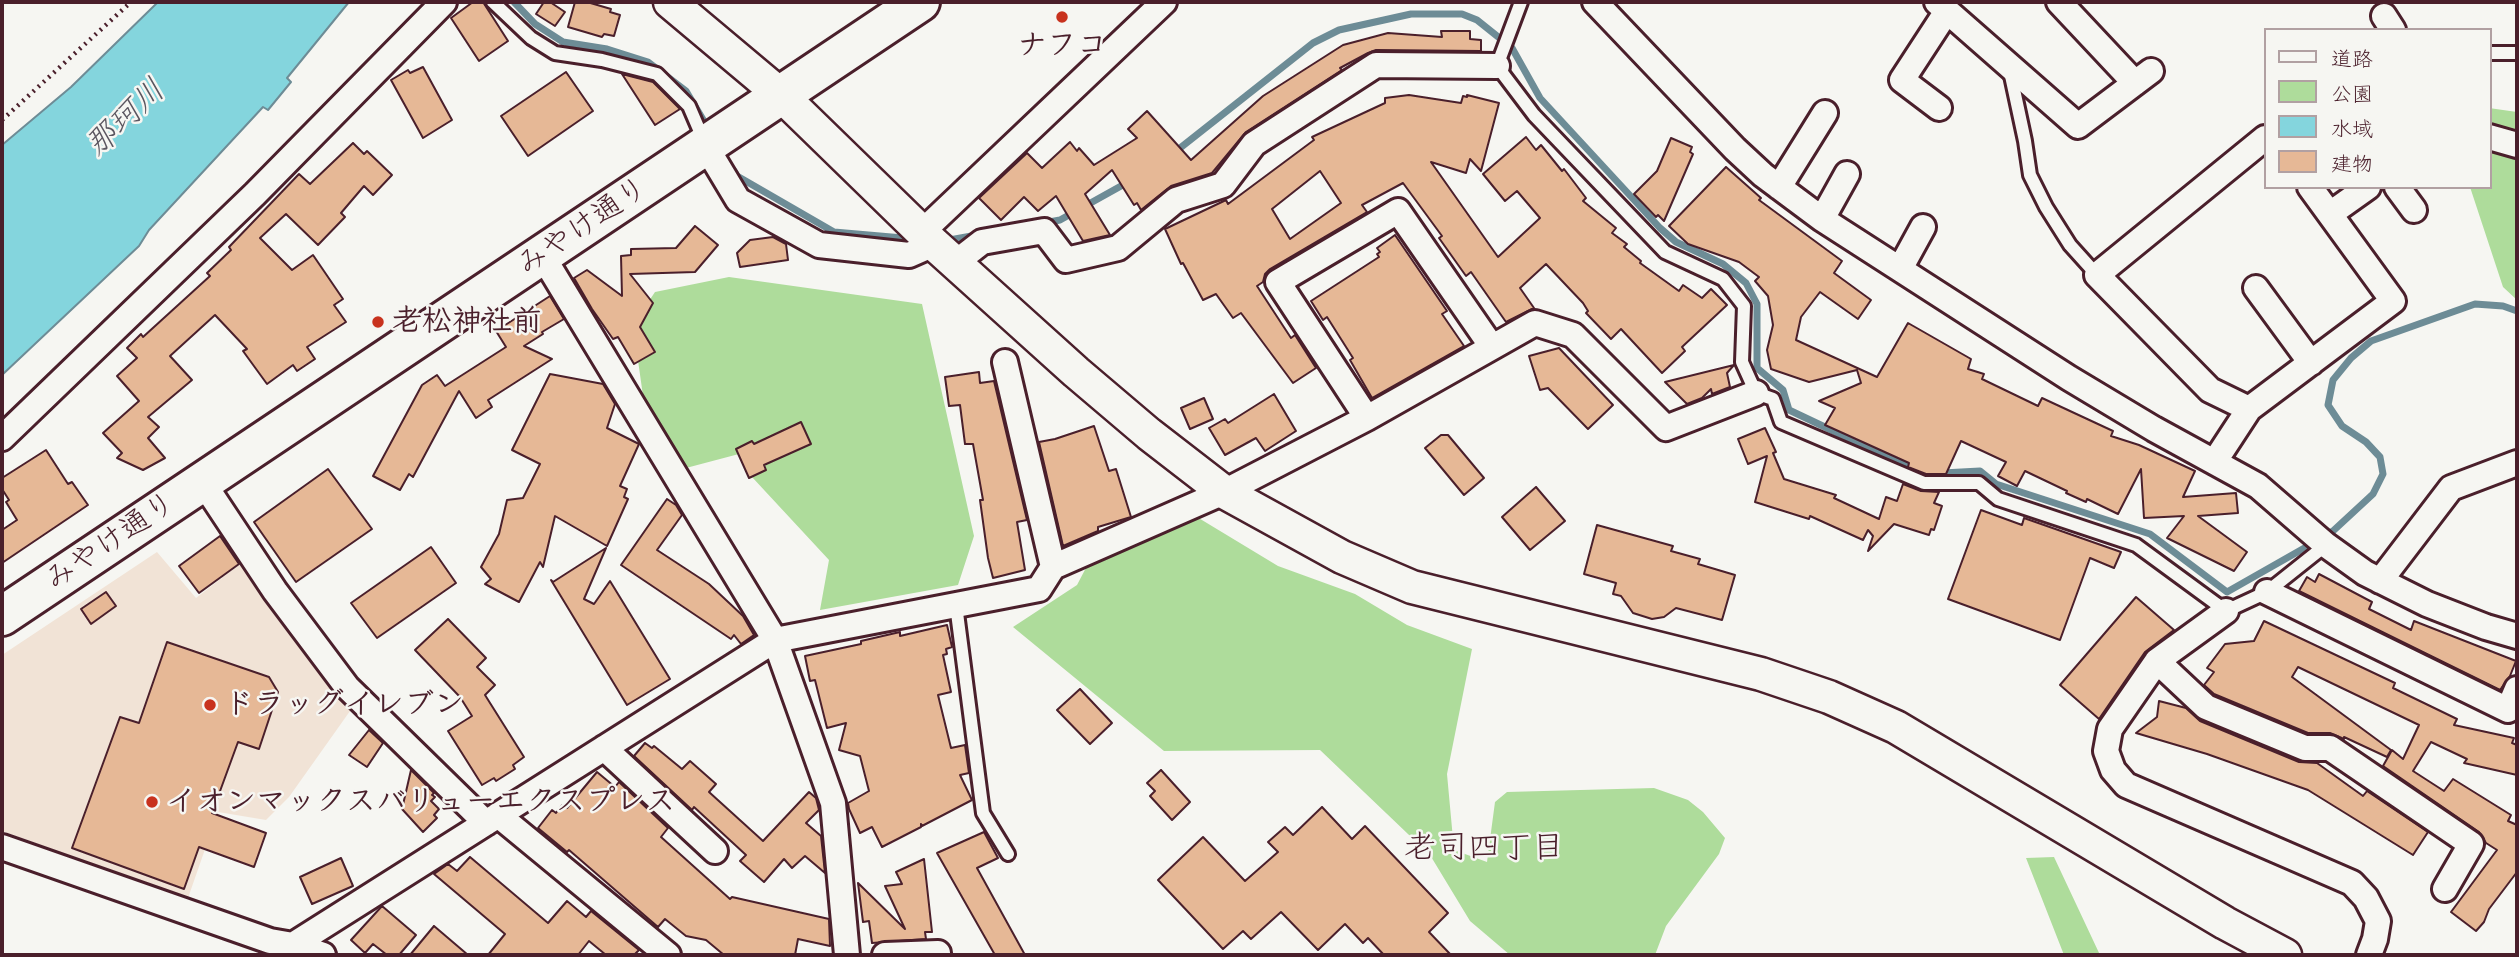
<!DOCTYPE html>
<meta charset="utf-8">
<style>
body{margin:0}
#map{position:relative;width:2519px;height:957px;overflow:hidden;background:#f6f6f2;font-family:Caveat,"Klee One",sans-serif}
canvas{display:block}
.frame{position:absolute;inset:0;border:4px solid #4a1f2b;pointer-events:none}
.legend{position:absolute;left:2264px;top:28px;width:228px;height:161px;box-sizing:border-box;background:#f6f6f2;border:2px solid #b1a0a2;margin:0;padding:9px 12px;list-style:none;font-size:21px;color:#4a1f2b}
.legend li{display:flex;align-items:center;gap:14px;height:35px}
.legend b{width:35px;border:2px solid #b1a0a2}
</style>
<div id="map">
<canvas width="2519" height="957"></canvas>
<div class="frame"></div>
<ul class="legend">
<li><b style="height:9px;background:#f6f6f2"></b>道路</li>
<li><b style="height:19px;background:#aedc9b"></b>公園</li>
<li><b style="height:19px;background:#84d5dd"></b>水域</li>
<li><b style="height:19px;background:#e6b896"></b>建物</li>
</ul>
</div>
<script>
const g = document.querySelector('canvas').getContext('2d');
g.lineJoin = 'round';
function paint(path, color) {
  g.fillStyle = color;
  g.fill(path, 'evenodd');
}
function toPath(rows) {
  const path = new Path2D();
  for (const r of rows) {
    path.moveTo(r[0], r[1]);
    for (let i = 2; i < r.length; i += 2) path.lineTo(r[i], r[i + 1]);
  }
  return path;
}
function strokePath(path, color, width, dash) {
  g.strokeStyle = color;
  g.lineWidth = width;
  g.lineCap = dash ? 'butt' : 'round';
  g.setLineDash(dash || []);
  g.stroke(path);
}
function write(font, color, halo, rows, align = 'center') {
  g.font = font + ' Caveat,"Klee One",sans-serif';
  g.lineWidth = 5;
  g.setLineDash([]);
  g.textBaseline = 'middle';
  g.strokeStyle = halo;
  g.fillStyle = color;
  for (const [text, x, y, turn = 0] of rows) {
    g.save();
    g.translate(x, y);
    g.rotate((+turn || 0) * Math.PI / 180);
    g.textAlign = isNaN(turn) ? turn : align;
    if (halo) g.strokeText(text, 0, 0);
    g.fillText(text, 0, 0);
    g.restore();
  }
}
paint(toPath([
 [157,552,196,598,245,560,250,580,334,692,355,704,289,797,266,820,218,812,188,898,2,831,2,655]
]), '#f1e3d6');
paint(toPath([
 [2489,108,2517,112,2517,300,2503,287,2470,187,2489,187],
 [729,277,922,304,974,536,958,585,820,610,829,560,752,477,754,450,686,468,646,417,633,325,655,292],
 [1192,514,1278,566,1355,594,1407,625,1472,649,1447,774,1454,850,1487,862,1495,802,1507,792,1654,788,1688,800,1703,812,1725,838,1719,854,1666,926,1655,955,1510,955,1470,921,1430,855,1320,750,1164,751,1013,627,1077,585,1088,564],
 [2054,857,2100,955,2064,955,2026,858]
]), '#aedc9b');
const water = toPath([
 [158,2,349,2,287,78,291,82,268,110,263,107,149,230,139,246,2,375,2,145,71,87,158,2]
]);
paint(water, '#84d5dd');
strokePath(water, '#6d8c96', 2);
strokePath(toPath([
 [514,2,535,24,563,42,607,49,648,62,686,91,708,128],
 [1175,152,1313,43,1339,30,1411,14,1462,14,1477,20,1512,48,1540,98,1660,228,1676,242,1723,264,1746,283,1757,304,1757,368,1783,390,1789,410,1924,474,1980,471,1996,484,2150,534,2227,592,2315,542],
 [734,171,737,176,834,232,914,239],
 [1044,223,1060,220,1130,181],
 [944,241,977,235],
 [2325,536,2333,531,2373,494,2383,474,2380,457,2366,442,2342,426,2328,405,2333,380,2351,358,2371,341,2475,304,2503,306,2517,311]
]), '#6d8c96', 7);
const building = toPath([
 [473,2,483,2,508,41,479,61,451,18,473,2],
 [544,2,550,2,565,12,555,26,536,14,544,2],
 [575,2,587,2,611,9,610,12,620,15,614,36,604,34,602,37,568,27,575,2],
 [1441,31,1470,31,1470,39,1481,40,1481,51,1376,50,1368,53,1340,68,1342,70,1246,132,1212,173,1171,186,1141,210,1137,203,1134,205,1112,170,1085,194,1110,235,1083,241,1056,196,1038,211,1024,197,1001,220,979,198,1027,153,1042,168,1070,142,1077,151,1079,148,1094,165,1137,138,1128,129,1147,111,1191,160,1263,96,1343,45,1388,33,1442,37,1441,31],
 [423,67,452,120,423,138,391,80,408,70,410,73,423,67],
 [566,72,593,111,528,156,501,116,566,72],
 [622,74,653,82,680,109,655,125,622,74],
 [1409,95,1461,103,1463,96,1467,97,1467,95,1499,103,1481,171,1470,159,1466,173,1431,162,1498,257,1540,218,1517,191,1505,201,1483,174,1526,137,1536,150,1541,145,1562,171,1564,169,1586,198,1583,201,1616,228,1612,233,1627,244,1624,247,1641,261,1640,263,1679,291,1683,285,1702,298,1711,289,1727,305,1682,347,1685,351,1662,373,1621,329,1611,339,1586,313,1588,311,1583,303,1546,264,1520,288,1534,308,1506,322,1471,272,1466,276,1439,238,1442,236,1403,183,1362,205,1367,212,1270,269,1265,274,1263,282,1257,286,1291,338,1295,335,1316,368,1293,383,1241,313,1233,318,1216,294,1203,300,1183,263,1181,264,1165,229,1226,200,1228,204,1314,140,1312,137,1385,103,1385,98,1409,95],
 [1320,171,1341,203,1290,239,1272,209,1320,171],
 [1671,138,1692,147,1690,152,1693,154,1664,221,1658,215,1656,217,1634,194,1657,171,1671,138],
 [353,143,364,154,367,151,392,175,373,195,364,186,341,213,345,217,318,245,286,214,260,238,292,270,313,255,343,299,334,305,346,322,307,347,315,359,297,371,293,365,267,384,243,351,247,349,215,315,170,356,192,380,148,417,159,427,148,438,165,458,143,470,117,458,122,453,103,433,139,401,117,376,137,358,127,348,141,334,143,337,210,276,207,273,231,250,229,247,299,174,310,184,353,143],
 [1726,167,1761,198,1759,200,1842,261,1834,273,1871,300,1858,319,1820,292,1801,317,1796,340,1877,377,1908,323,1971,359,1968,369,1984,374,1982,379,2038,406,2042,398,2113,431,2111,436,2139,445,2195,471,2183,497,2236,493,2238,513,2198,516,2247,552,2234,571,2167,538,2184,516,2144,518,2141,469,2118,514,2087,499,2086,502,2066,493,2067,491,2025,471,2017,486,1998,476,2006,462,1961,441,1946,474,1926,474,1908,467,1909,463,1825,425,1835,408,1819,401,1861,383,1857,370,1809,382,1771,369,1767,350,1773,325,1768,296,1755,281,1759,277,1739,262,1688,244,1669,226,1726,167],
 [695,226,718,245,695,272,630,274,653,303,640,327,655,352,634,364,618,337,613,339,592,309,574,278,587,270,622,296,621,256,631,255,631,249,676,248,695,226],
 [1395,235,1447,311,1442,314,1464,346,1372,398,1350,360,1353,358,1327,317,1323,320,1311,301,1379,257,1377,254,1380,252,1377,248,1395,235],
 [773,237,786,244,788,260,740,267,737,253,750,240,773,237],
 [550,296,564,319,542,332,543,334,524,346,552,359,488,400,492,407,476,418,459,391,413,477,409,474,400,490,373,476,422,385,437,375,445,386,506,347,496,331,550,296],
 [1559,348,1613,405,1588,429,1548,388,1540,390,1529,356,1559,348],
 [1734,365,1727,373,1730,387,1712,394,1711,389,1702,398,1687,404,1665,382,1734,365],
 [979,372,980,383,994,381,1027,520,1017,522,1025,570,993,578,988,558,980,500,983,500,973,444,965,444,960,405,949,406,945,377,979,372],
 [550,374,603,384,615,404,607,428,639,444,620,486,627,489,624,497,628,499,607,546,555,516,543,567,540,562,519,602,485,584,491,579,481,567,499,534,507,500,523,498,540,464,512,450,550,374],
 [1274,394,1296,431,1265,451,1256,438,1225,455,1209,428,1225,419,1228,423,1274,394],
 [1204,398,1213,419,1190,429,1181,408,1204,398],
 [801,422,811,444,764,465,766,470,749,478,736,449,752,441,754,444,801,422],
 [1094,426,1109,471,1116,469,1131,517,1098,527,1098,531,1063,546,1039,442,1055,439,1094,426],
 [1765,428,1776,452,1773,453,1784,479,1836,495,1834,498,1879,519,1886,497,1897,501,1903,484,1921,491,1939,492,1934,503,1942,506,1934,530,1931,529,1929,535,1894,524,1868,551,1873,536,1868,530,1863,540,1810,516,1809,519,1755,502,1767,456,1748,464,1738,439,1765,428],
 [1441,435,1448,435,1484,478,1464,495,1425,448,1441,435],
 [46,450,68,484,72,482,88,505,2,563,2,530,17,520,6,502,9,500,2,489,2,478,46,450],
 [328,469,372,529,296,582,254,522,328,469],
 [1536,487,1565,521,1530,550,1502,517,1536,487],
 [667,499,676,505,682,515,657,550,709,584,743,616,754,635,741,644,734,635,731,639,621,565,667,499],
 [1981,510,2022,525,2024,518,2121,552,2114,568,2090,558,2060,640,1948,599,1981,510],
 [1597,525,1673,546,1671,551,1700,559,1698,564,1735,575,1722,620,1676,608,1664,617,1652,619,1633,613,1621,596,1613,594,1616,583,1584,574,1597,525],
 [220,536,239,564,199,593,179,566,220,536],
 [431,547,456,583,377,638,351,603,431,547],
 [606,548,584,599,594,604,610,581,670,679,627,705,551,580,553,582,606,548],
 [2319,574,2372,602,2369,609,2411,630,2414,621,2516,661,2510,676,2500,690,2299,591,2307,577,2315,582,2319,574],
 [106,592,116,606,91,624,81,609,106,592],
 [2136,597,2174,630,2145,652,2099,719,2060,685,2136,597],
 [448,619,486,658,477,667,495,685,485,695,524,757,513,765,515,769,496,781,494,778,482,785,448,731,472,716,460,697,415,650,448,619],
 [2264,621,2395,683,2393,688,2457,719,2454,725,2514,738,2512,743,2517,745,2517,775,2464,763,2467,759,2431,742,2413,771,2444,791,2453,779,2511,815,2508,821,2517,825,2517,872,2489,909,2484,922,2476,931,2451,912,2497,850,2486,843,2479,832,2383,766,2392,750,2403,759,2419,725,2298,667,2292,677,2391,750,2387,757,2344,737,2344,739,2330,733,2308,733,2214,694,2204,685,2214,672,2207,668,2225,644,2254,641,2264,621],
 [947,625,952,647,946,649,947,654,943,655,951,692,938,695,951,748,965,745,969,773,960,775,972,800,922,826,921,824,921,827,882,847,872,827,860,833,849,809,848,803,869,791,860,756,839,750,846,723,827,728,815,680,810,681,805,656,861,644,861,641,900,632,900,636,947,625],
 [167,642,269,677,278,692,259,749,238,742,212,813,266,833,254,867,199,847,184,889,72,848,120,717,139,723,167,642],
 [1080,689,1112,723,1090,744,1057,710,1080,689],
 [2159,701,2186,708,2200,721,2299,762,2317,763,2363,796,2367,791,2428,832,2413,855,2308,790,2207,754,2136,733,2157,717,2159,701],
 [369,730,383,743,367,767,349,755,369,730],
 [645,743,652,748,654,746,682,769,690,761,716,784,709,792,763,841,809,792,816,798,819,810,806,823,821,836,825,873,805,856,792,868,784,859,764,882,740,861,746,855,694,807,692,810,634,756,645,743],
 [411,770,434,793,432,795,435,797,431,801,439,809,434,815,437,818,423,832,402,809,411,770],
 [1161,770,1190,802,1172,820,1150,796,1155,791,1147,783,1161,770],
 [597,772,615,787,619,782,668,828,661,837,730,899,732,897,829,919,830,946,798,939,795,955,724,955,706,940,686,936,665,919,658,927,569,850,567,852,538,828,552,810,556,813,562,805,567,808,597,772],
 [1322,807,1352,839,1365,826,1448,913,1429,932,1451,955,1384,955,1368,938,1363,943,1345,924,1318,950,1281,912,1251,939,1243,931,1223,949,1158,880,1203,837,1245,881,1278,852,1268,842,1285,827,1293,835,1322,807],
 [984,832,998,858,977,868,1025,955,995,955,937,853,984,832],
 [470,857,548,923,567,901,586,917,591,911,639,950,634,955,606,955,589,941,578,955,488,955,505,934,434,874,448,864,457,871,470,857],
 [341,858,353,886,312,904,300,877,341,858],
 [924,859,932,932,925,932,926,939,872,943,869,921,863,922,858,883,905,929,885,886,902,884,896,872,924,859],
 [382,906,416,935,399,955,387,955,373,944,365,953,351,940,382,906],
 [434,926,468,955,410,955,434,926]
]);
paint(building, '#e6b896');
strokePath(building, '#4a1f2b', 2);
const service = toPath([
 [493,2,531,38,555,53,602,60,657,74,689,106,704,141],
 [1521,2,1497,66,1534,115,1665,252,1723,279,1744,306,1742,362,1756,393,1773,399,1781,422,1924,483,1979,483,1998,499,2136,545,2226,611,2267,592,2326,545],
 [2489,53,2517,53],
 [2010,71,2025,141,2030,175,2046,207,2070,245,2097,275],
 [956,605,983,813,1008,854]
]);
const minor = toPath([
 [1595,2,1735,149,1763,175,1822,219,2069,378,2154,429,2258,486,2326,545,2365,573,2427,604,2486,627,2517,636],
 [1937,2,1947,11,1902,80,1939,108],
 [2059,2,2135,83],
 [1947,11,2078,126,2151,71],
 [2384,16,2393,30],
 [2489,137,2517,145],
 [705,145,738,200,819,245,909,255,934,244],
 [1779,187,1825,113],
 [2397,187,2414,210],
 [2330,214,2368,187],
 [1822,219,1847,174],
 [922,232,1164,2],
 [542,255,775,640,833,803,847,955],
 [955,263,982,242,1044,231,1066,260,1118,248,1176,200,1223,185,1254,144,1376,65,1497,66],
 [1900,269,1923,227],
 [2256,288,2311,363],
 [1005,362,1053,567],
 [2249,409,2210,390,2097,275,2265,138],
 [1367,418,1278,282,1398,211,1492,347],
 [2,438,255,194,444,2],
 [2215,461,2249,409,2393,301,2310,187],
 [202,481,275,591,347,687,486,823],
 [2380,581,2451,488,2517,463],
 [2267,592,2508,710,2517,689],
 [2226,611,2157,661,2110,729,2106,751,2113,770,2126,785,2352,883,2366,898,2378,921,2375,939,2369,955],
 [2157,661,2206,707,2305,748,2330,748,2471,844,2445,889],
 [604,748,715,851],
 [498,815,668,955],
 [2,847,270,941,293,945,323,955],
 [293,945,775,640,1039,589,1053,567,1224,492,1367,418,1535,323,1573,335,1666,428,1756,393],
 [885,955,938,953]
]);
const tertiary = toPath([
 [670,2,782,96,934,244,1076,372,1149,434,1224,492,1342,557,1412,587,1761,674,1829,697,1896,727,2225,923,2285,955]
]);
const trunk = toPath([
 [2,616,920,2]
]);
strokePath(service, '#4a1f2b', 18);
strokePath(minor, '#4a1f2b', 30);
strokePath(tertiary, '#4a1f2b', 37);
strokePath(trunk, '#4a1f2b', 44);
strokePath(toPath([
 [2,120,131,2]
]), '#4a1f2b', 4.5, [2, 5]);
strokePath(service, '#f6f6f2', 12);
strokePath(minor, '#f6f6f2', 24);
strokePath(tertiary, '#f6f6f2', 32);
strokePath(trunk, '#f6f6f2', 38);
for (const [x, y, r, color] of [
 [1062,17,7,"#c8321e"],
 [378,322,7,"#c8321e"],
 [210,705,7,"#c8321e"],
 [152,802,7,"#c8321e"]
]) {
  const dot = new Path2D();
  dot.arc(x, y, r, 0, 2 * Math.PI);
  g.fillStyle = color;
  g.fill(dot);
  strokePath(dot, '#f6f6f2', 2.5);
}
write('bold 30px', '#4a1f2b', '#f6f6f2', [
 ["ナフコ",1062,46,"center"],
 ["老松神社前",392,322],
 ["ドラッグイレブン",224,705],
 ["イオンマックスバリューエクスプレス",166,802]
], 'left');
write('30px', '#4a1f2b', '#f6f6f2', [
 ["みやけ通り",583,227,-34],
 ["みやけ通り",111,542,-34]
]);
write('italic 32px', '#5b5660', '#f6f6f2', [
 ["那珂川",126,119,-44]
]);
write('32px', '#4a1f2b', '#f6f6f2', [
 ["老司四丁目",1484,849]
]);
</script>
